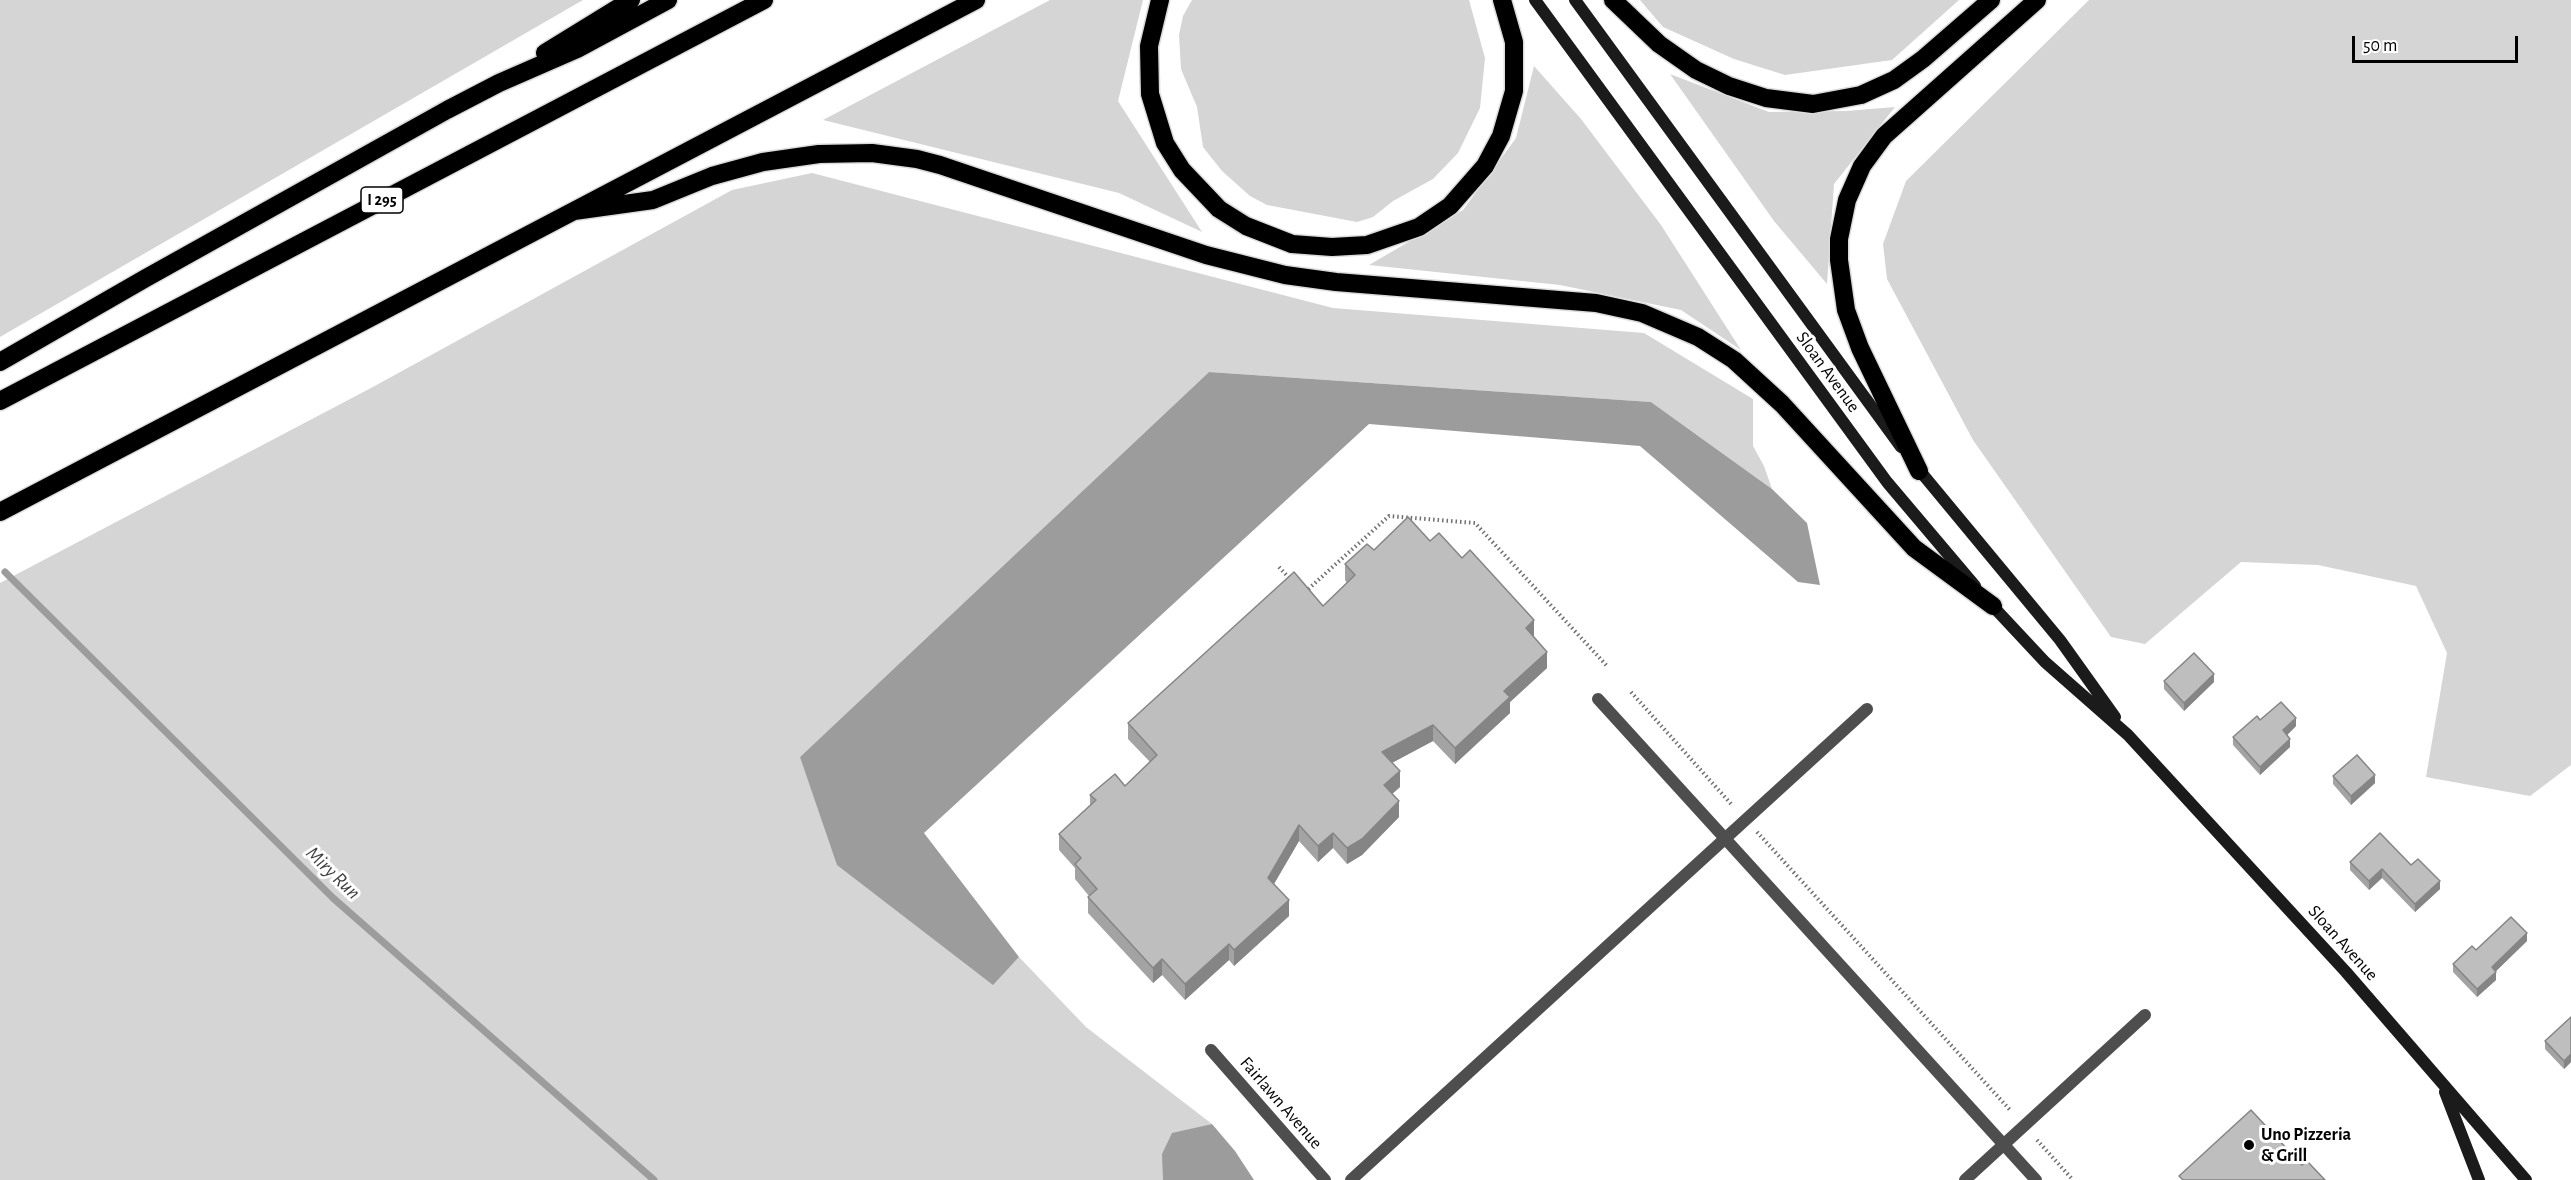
<!DOCTYPE html>
<style>
body{margin:0}
#map{position:relative;width:2571px;height:1180px;overflow:hidden;background:#fff;font-family:"Alegreya Sans",sans-serif}
canvas{display:block}
.scale{position:absolute;left:2352px;top:36px;width:166px;height:27px;box-sizing:border-box;border:3px solid #000;border-top:0;padding-left:8px;font-size:18px;line-height:21px;white-space:nowrap;color:#000;-webkit-text-stroke:4px #fff;paint-order:stroke}
</style>
<div id="map">
<canvas width="2571" height="1180"></canvas>
<div class="scale">50 m</div>
</div>
<script>
const g = document.querySelector('canvas').getContext('2d');
g.lineJoin = 'round';
function paint(path, color) {
  g.fillStyle = color;
  g.fill(path, 'evenodd');
}
function toPath(rows) {
  const path = new Path2D();
  for (const r of rows) {
    path.moveTo(r[0], r[1]);
    for (let i = 2; i < r.length; i += 2) path.lineTo(r[i], r[i + 1]);
  }
  return path;
}
function strokePath(path, color, width, dash) {
  g.strokeStyle = color;
  g.lineWidth = width;
  g.lineCap = dash ? 'butt' : 'round';
  g.setLineDash(dash || []);
  g.stroke(path);
}
function write(font, color, halo, rows, align = 'center') {
  g.font = font + ' "Alegreya Sans",sans-serif';
  g.lineWidth = 6;
  g.setLineDash([]);
  g.textBaseline = 'middle';
  g.strokeStyle = halo;
  g.fillStyle = color;
  for (const [text, x, y, turn = 0] of rows) {
    g.save();
    g.translate(x, y);
    g.rotate((+turn || 0) * Math.PI / 180);
    g.textAlign = isNaN(turn) ? turn : align;
    if (halo) g.strokeText(text, 0, 0);
    g.fillText(text, 0, 0);
    g.restore();
  }
}
paint(toPath([
 [0,0,583,0,0,337],
 [1050,0,1143,0,1118,101,1202,232,1119,193,823,120],
 [1192,0,1469,0,1485,58,1480,108,1458,153,1433,179,1393,201,1373,217,1357,222,1267,205,1250,196,1222,171,1203,147,1197,107,1181,69,1179,35,1183,16],
 [1640,0,1959,0,1892,60,1785,75,1734,59,1663,27],
 [2089,0,2571,0,2571,765,2530,796,2426,777,2447,653,2416,586,2318,565,2241,562,2145,644,2111,637,1973,440,1887,279,1883,244,1906,181],
 [1534,66,1581,119,1661,225,1741,350,1681,310,1560,285,1369,265,1463,210,1516,138],
 [1670,74,1769,112,1846,111,1895,107,1834,184,1827,284,1774,221],
 [812,173,1333,308,1644,333,1753,399,1753,446,1764,466,1772,489,1651,402,1209,372,800,757,993,984,1019,957,1086,1027,1212,1124,1172,1134,1163,1180,0,1180,0,583,371,388,732,190]
]), '#d5d5d5');
paint(toPath([
 [1209,372,1651,402,1772,489,1807,523,1820,585,1798,582,1640,446,1369,424,924,833,1019,957,993,985,837,865,800,757],
 [1212,1124,1235,1151,1254,1180,1163,1180,1162,1154,1172,1133]
]), '#9c9c9c');
strokePath(toPath([
 [5,572,333,898,654,1180]
]), '#9c9c9c', 7);
const motorway = toPath([
 [1160,0,1149,46,1150,94,1165,143,1182,170,1219,209,1246,226,1292,244,1332,247,1367,245,1419,227,1450,206,1485,166,1501,136,1514,91,1514,42,1502,0],
 [1613,0,1659,44,1696,70,1729,86,1766,98,1813,104,1861,95,1894,80,1923,59,1991,0],
 [545,53,631,0],
 [574,211,653,200,712,176,763,162,819,154,872,153,917,159,940,165,1206,255,1285,275,1336,282,1596,303,1642,313,1698,337,1734,360,1782,404,1914,548,1993,606],
 [0,362,146,278,447,110,499,83,577,49,668,0],
 [0,401,764,0],
 [1919,471,1860,348,1846,310,1839,260,1839,239,1847,200,1862,166,1884,136,2037,0],
 [0,512,976,0]
]);
strokePath(motorway, '#dbdbdb', 21);
strokePath(toPath([
 [1279,567,1290,579],
 [1305,592,1389,516,1475,523,1608,667],
 [1631,692,1732,805],
 [1757,832,2011,1111],
 [2037,1140,2073,1180]
]), '#707070', 4, [1.5, 3]);
strokePath(toPath([
 [1351,1180,1867,709],
 [1965,1180,2145,1015]
]), '#4e4e4e', 12);
strokePath(toPath([
 [1598,699,2036,1180],
 [1211,1050,1325,1180]
]), '#4e4e4e', 12);
strokePath(toPath([
 [1535,0,1887,482,1975,586],
 [1575,0,1901,447],
 [1915,465,2060,640,2115,717],
 [1988,601,2045,662,2128,735,2346,972,2526,1180],
 [2445,1092,2479,1180]
]), '#1b1b1b', 12);
strokePath(motorway, '#000', 18);
paint(toPath([
 [1430,541,1534,636,1534,637,1547,668,1510,702,1510,713,1455,764,1433,741,1392,763,1400,787,1392,794,1399,817,1362,855,1347,864,1333,848,1318,862,1299,841,1274,884,1289,916,1234,966,1229,960,1185,1000,1162,975,1153,983,1088,913,1088,897,1089,896,1075,879,1075,868,1059,850,1059,834,1090,806,1090,795,1125,786,1150,762,1128,739,1128,723,1323,606,1347,583,1345,580,1345,564,1374,550],
 [2164,681,2214,682,2184,711,2164,689],
 [2260,720,2296,726,2287,735,2290,747,2260,775,2233,745,2233,737],
 [2333,776,2375,783,2351,805,2333,784],
 [2350,862,2411,865,2440,889,2415,912,2382,878,2369,890,2350,870],
 [2527,941,2496,971,2496,980,2477,997,2453,972,2453,964,2476,950],
 [2571,1017,2571,1062,2564,1069,2545,1049,2545,1041]
]), '#a3a3a3');
paint(toPath([
 [1534,620,1534,636,1526,644,1526,628],
 [1547,652,1547,668,1510,702,1510,713,1455,764,1455,748,1504,691],
 [2214,674,2214,682,2184,711,2184,703],
 [2296,718,2296,726,2283,739,2283,730],
 [1433,725,1433,741,1382,768,1382,752],
 [2290,739,2290,747,2260,775,2260,767],
 [1400,771,1400,787,1384,801,1384,785],
 [2375,775,2375,783,2351,805,2351,796],
 [1399,801,1399,817,1362,855,1347,864,1347,848],
 [1299,825,1299,841,1268,894,1268,878],
 [1333,833,1333,848,1318,862,1318,846],
 [2382,869,2382,878,2369,890,2369,881],
 [2440,881,2440,889,2415,912,2415,904],
 [1289,900,1289,916,1234,966,1234,950],
 [2527,933,2527,941,2492,975,2492,967],
 [1229,944,1229,960,1185,1000,1185,984],
 [1162,959,1162,975,1153,983,1153,968],
 [2496,972,2496,980,2477,997,2477,989],
 [2571,1054,2571,1062,2564,1069,2564,1061]
]), '#858585');
const building = toPath([
 [1408,517,1430,541,1439,533,1462,558,1470,550,1534,620,1526,628,1547,652,1504,691,1510,697,1455,748,1433,725,1382,752,1400,771,1384,785,1399,801,1362,839,1347,848,1333,833,1318,846,1299,825,1268,878,1289,900,1234,950,1229,944,1185,984,1162,959,1153,968,1088,897,1097,889,1075,864,1081,858,1059,834,1096,800,1090,795,1115,774,1125,786,1157,755,1128,723,1294,572,1323,606,1355,575,1345,564,1367,544,1374,550,1408,517],
 [2194,653,2214,674,2184,703,2164,681,2194,653],
 [2281,702,2296,718,2283,730,2290,739,2260,767,2233,737,2257,716,2260,720,2281,702],
 [2357,755,2375,775,2351,796,2333,776,2357,755],
 [2380,833,2411,865,2418,859,2440,881,2415,904,2382,869,2369,881,2350,862,2380,833],
 [2511,917,2527,933,2492,967,2496,972,2477,989,2453,964,2472,946,2476,950,2511,917],
 [2571,1017,2571,1054,2564,1061,2545,1041,2571,1017],
 [2251,1110,2302,1165,2307,1161,2325,1180,2183,1180,2179,1176,2251,1110]
]);
paint(building, '#bebebe');
strokePath(building, '#858585', 1.5);
for (const [x, y, r, color] of [
 [2249,1145,6,"#000"]
]) {
  const dot = new Path2D();
  dot.arc(x, y, r, 0, 2 * Math.PI);
  g.fillStyle = color;
  g.fill(dot);
  strokePath(dot, '#fff', 2);
}
for (const [x, y, w] of [
 [382,200,42]
]) {
  const box = new Path2D();
  box.roundRect(x - w / 2, y - 13, w, 26, 4.5);
  g.fillStyle = '#fff';
  g.fill(box);
  strokePath(box, '#000', 1.5);
}
write('bold 16px', '#000', null, [
 ["I 295",382,200]
]);
write('18px', '#000', '#fff', [
 ["Sloan Avenue",1828,372,54],
 ["Sloan Avenue",2343,943,48],
 ["Fairlawn Avenue",1281,1103,49]
]);
write('bold 18px', '#000', '#fff', [
 ["Uno Pizzeria",2261,1135],
 ["& Grill",2261,1156]
], 'left');
write('italic 20px', '#3d3d3d', '#fff', [
 ["Miry Run",333,873,44]
]);
</script>
